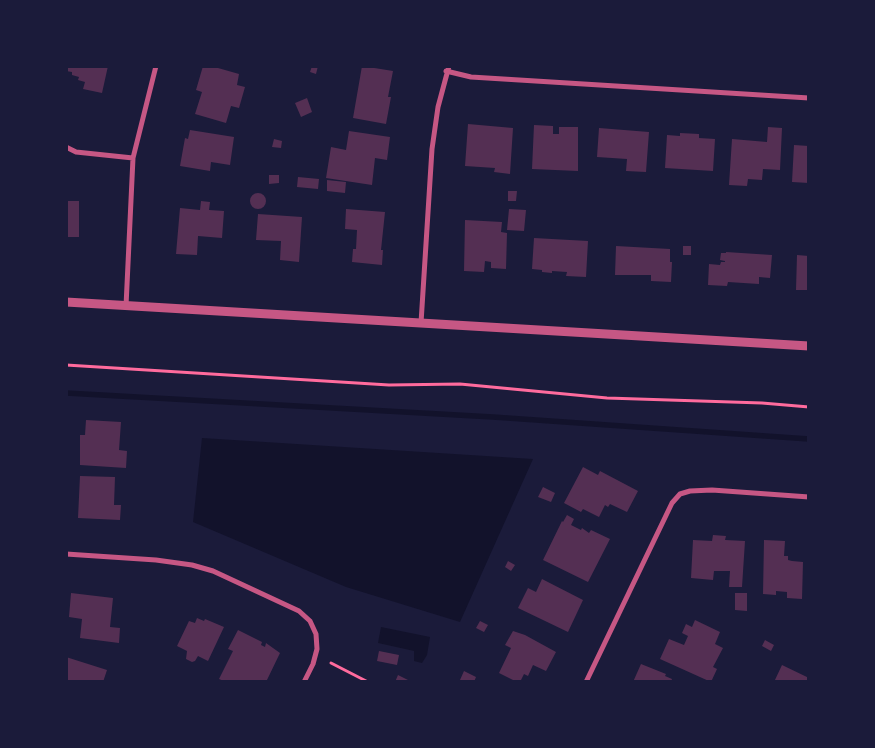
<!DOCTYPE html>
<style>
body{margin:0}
#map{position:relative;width:875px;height:748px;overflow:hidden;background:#1b1b3a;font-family:Helvetica,sans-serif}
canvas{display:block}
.frame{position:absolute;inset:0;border:68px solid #1b1b3a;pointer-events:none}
</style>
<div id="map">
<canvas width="875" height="748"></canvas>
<div class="frame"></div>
</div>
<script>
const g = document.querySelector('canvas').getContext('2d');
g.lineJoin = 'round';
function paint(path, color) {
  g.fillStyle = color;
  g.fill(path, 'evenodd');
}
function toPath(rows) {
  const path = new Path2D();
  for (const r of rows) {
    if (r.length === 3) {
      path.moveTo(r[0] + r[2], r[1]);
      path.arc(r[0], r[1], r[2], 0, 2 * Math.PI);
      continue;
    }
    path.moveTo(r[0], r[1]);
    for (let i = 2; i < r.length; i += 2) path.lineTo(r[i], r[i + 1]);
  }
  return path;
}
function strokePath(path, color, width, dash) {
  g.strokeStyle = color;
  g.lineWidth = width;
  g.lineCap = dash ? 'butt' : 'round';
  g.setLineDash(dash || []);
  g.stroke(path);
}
paint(toPath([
 [202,438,533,459,460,622,346,587,193,522],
 [381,627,430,637,427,655,422,663,414,661,414,651,378,643]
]), '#12122b');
strokePath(toPath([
 [66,393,493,417,809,439]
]), '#12122b', 5.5);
paint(toPath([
 [66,66,108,66,102,93,83,89,85,82,78,80,79,77,72,75,72,72,66,71],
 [203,66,211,66,239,74,237,85,245,87,239,108,231,106,226,123,195,114,202,92,196,90],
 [312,66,318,66,316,74,310,72],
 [362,66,393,71,388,97,391,97,386,124,353,118],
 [307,98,312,112,301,117,295,103],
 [468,124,513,128,510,174,494,172,495,168,465,166],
 [534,125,553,126,553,134,559,134,559,127,578,127,578,171,532,169],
 [768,127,782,128,780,170,763,169,762,180,748,179,747,186,729,185,732,139,767,142],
 [599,128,649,132,646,172,626,171,627,159,597,157],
 [190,130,234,137,230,165,211,162,210,171,180,166,185,138,188,139],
 [349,131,390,137,387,160,375,158,372,185,326,178,331,147,346,150],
 [680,133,699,134,699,138,715,139,713,171,665,168,667,135,680,136],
 [274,139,282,141,281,148,272,147],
 [794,145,809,146,809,183,792,182],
 [269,175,279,175,279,183,269,184],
 [298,177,319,179,318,189,297,187],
 [327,180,346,182,345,193,327,191],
 [508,191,517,191,516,201,508,201],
 [258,201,8],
 [66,201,79,201,79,237,66,237],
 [201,201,210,202,209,210,224,211,222,238,198,236,197,255,176,254,180,208,200,210],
 [346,209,385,212,381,250,383,250,382,265,352,262,353,249,356,249,357,230,345,229],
 [509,209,526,210,524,231,507,230],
 [258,214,302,217,299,262,280,260,281,241,256,240],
 [465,220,502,222,501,232,507,233,506,269,491,268,491,262,485,261,484,272,464,271],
 [534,238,588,241,586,277,566,276,567,272,552,271,552,273,542,272,542,270,532,269],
 [616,246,670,249,670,262,672,262,671,282,651,281,651,275,615,275],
 [683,246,691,246,691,255,683,255],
 [726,252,772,255,770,278,759,277,759,284,728,282,727,286,708,285,709,264,720,265,721,262,725,262,725,261,720,260,721,253,726,253],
 [797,255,809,256,809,290,796,290],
 [86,420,121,422,119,450,127,451,126,468,80,465,80,435,85,435],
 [583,467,598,475,600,471,638,491,627,512,610,504,608,507,605,505,599,517,583,509,581,512,564,503],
 [80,476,115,477,114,505,121,505,120,520,78,518],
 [543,487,555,493,551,502,538,497],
 [567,515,574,519,571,525,581,530,582,528,589,533,591,530,610,539,588,582,543,560,562,521,563,522],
 [713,535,726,536,725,540,745,541,742,587,729,587,730,571,714,571,713,580,691,578,693,540,712,541],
 [764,540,785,541,784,556,788,556,788,560,792,561,803,562,802,599,787,598,787,592,776,591,776,595,763,594],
 [508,561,515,565,511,571,505,567],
 [542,579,583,600,568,632,518,608,528,588,536,592],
 [71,593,113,598,110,627,120,628,119,643,80,638,82,619,69,617],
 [735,593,747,593,747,611,735,610],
 [197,618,204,621,205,619,224,627,208,661,198,656,195,661,192,662,186,659,187,651,177,646,189,621,195,623],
 [695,620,720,632,715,644,723,648,713,667,717,669,711,682,660,659,669,639,684,645,688,636,682,633,686,624,692,627],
 [480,621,488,625,484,632,476,628],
 [238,630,262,642,261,645,265,647,266,643,280,653,266,682,226,682,219,679,233,651,228,649],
 [513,631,525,635,556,652,546,671,533,665,528,676,524,674,520,682,517,682,499,673,511,648,505,645],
 [765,640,774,645,771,651,762,646],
 [379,651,399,655,397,665,377,661],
 [66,657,107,670,103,682,66,682],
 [641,664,666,674,665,676,672,679,671,682,633,682],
 [782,665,809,678,809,682,774,682],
 [464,671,476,677,474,682,460,680],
 [398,675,412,682,395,682]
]), '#542f53');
strokePath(toPath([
 [66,365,389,385,460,384,607,398,762,403,809,407],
 [331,663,368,682]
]), '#ff6b9d', 3);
strokePath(toPath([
 [446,71,471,77,809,98],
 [66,147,76,152,133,158],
 [126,306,133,158,156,66],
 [421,323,432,149,438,107,449,66],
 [66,554,156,560,192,565,213,571,299,611,310,621,316,634,317,649,313,664,304,682],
 [586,682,672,503,680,494,690,491,712,490,809,497]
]), '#c65784', 5);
strokePath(toPath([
 [66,302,809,346]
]), '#c65784', 9);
</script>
